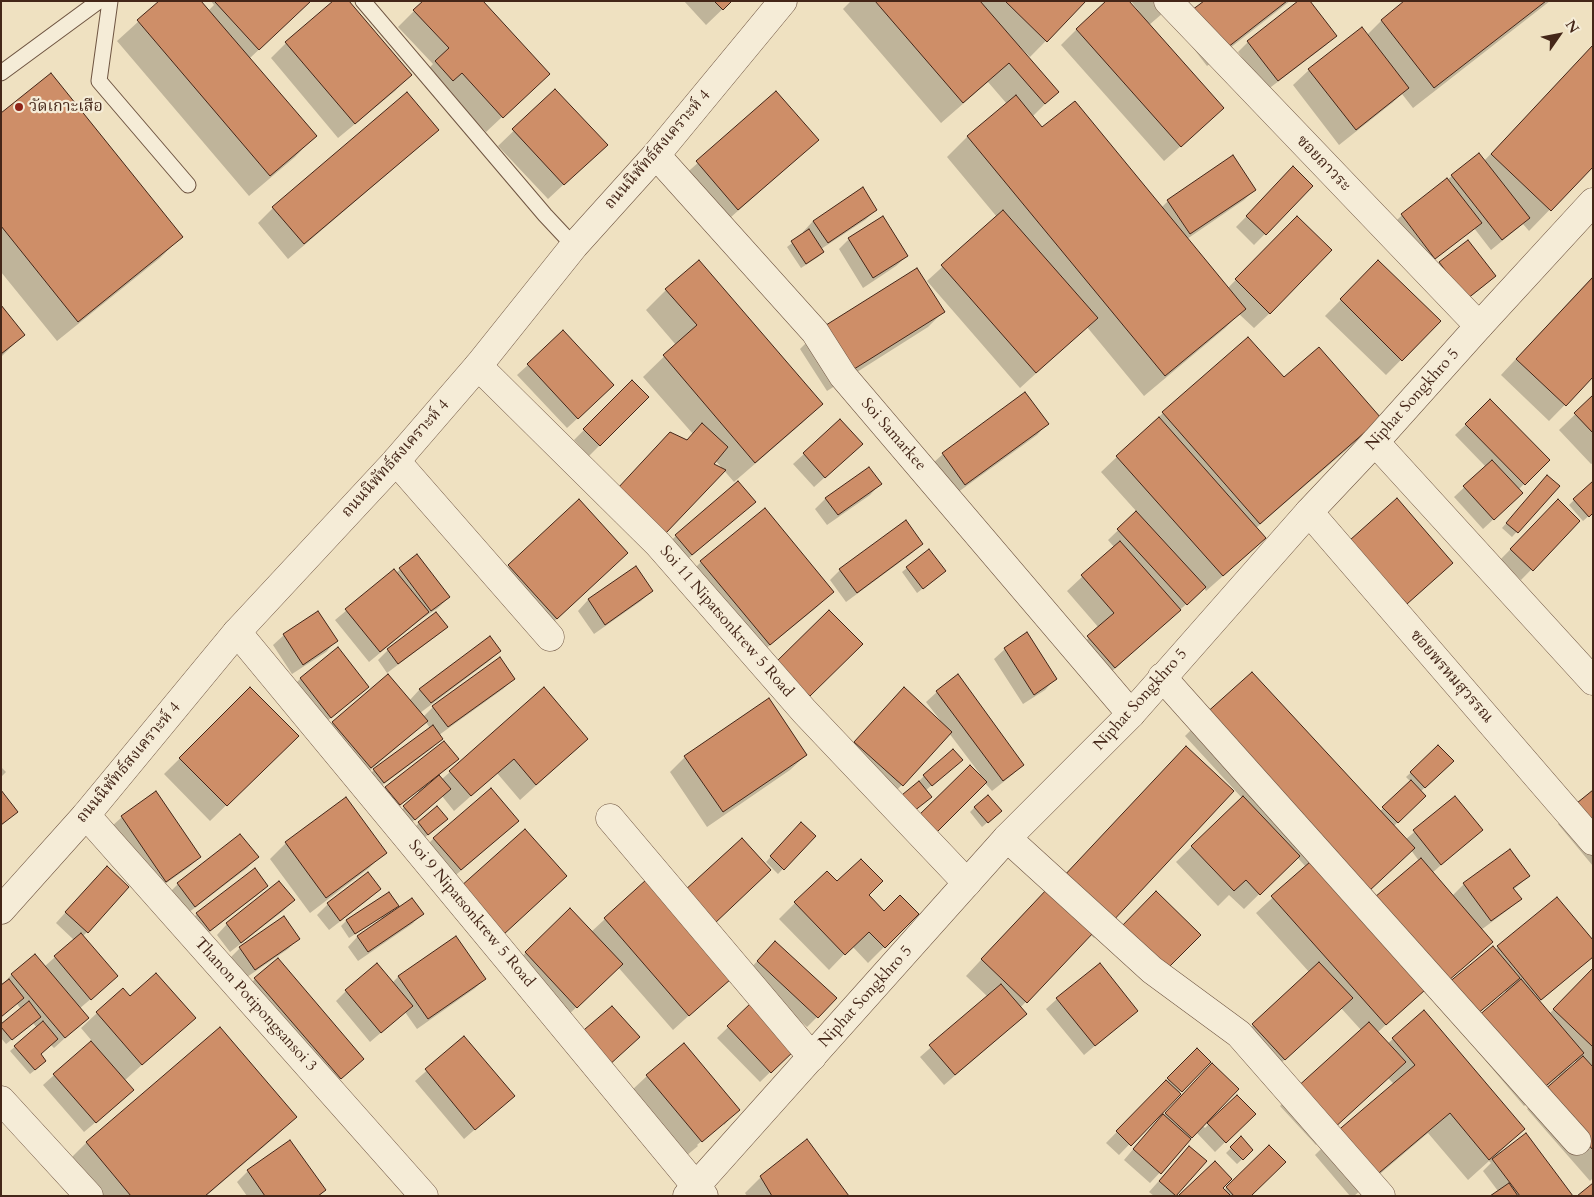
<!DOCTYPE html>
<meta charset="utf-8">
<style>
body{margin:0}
#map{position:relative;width:1594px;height:1197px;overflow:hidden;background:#efe1c1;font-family:Cardo,serif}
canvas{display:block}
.frame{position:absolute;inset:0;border:2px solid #442618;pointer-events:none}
.north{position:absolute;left:1534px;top:10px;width:50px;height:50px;-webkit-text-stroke:4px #f5ecd7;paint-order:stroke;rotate:57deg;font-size:14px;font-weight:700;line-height:20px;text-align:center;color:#442618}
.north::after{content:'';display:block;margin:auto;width:18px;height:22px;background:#442618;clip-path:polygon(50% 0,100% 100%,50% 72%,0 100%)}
</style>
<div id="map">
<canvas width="1594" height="1197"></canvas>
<div class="frame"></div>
<div class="north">N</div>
</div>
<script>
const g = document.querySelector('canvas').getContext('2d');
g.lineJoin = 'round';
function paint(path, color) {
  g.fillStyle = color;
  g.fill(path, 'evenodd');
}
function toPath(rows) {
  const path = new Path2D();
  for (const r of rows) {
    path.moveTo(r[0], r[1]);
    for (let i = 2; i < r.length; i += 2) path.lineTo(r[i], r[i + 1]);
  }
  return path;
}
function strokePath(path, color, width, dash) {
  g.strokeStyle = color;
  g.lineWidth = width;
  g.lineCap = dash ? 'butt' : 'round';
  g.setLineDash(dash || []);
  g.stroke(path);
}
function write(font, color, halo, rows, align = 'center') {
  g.font = font + ' Cardo,"Noto Serif Thai",serif';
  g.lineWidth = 4.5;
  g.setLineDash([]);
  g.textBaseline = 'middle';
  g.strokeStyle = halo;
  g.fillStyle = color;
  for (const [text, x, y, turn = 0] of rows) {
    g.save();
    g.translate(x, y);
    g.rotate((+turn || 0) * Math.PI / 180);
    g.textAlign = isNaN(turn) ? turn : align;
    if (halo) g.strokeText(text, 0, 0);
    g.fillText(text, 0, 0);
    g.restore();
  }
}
paint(toPath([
 [161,1,208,11,214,5,211,1,310,1,249,59,315,136,295,157,249,196,117,41],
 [684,1,731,1,706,25],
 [851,1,1085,1,1030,57,1022,49,1021,50,1057,92,1032,117,1042,129,1161,208,1168,201,1233,157,1255,189,1244,200,1187,239,1227,289,1281,233,1270,313,1254,328,1239,314,1224,329,1144,396,1087,327,1020,388,927,281,997,217,947,157,968,136,1007,104,988,82,941,123,843,9],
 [1131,1,1177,1,1149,25,1207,123,1164,161,1061,45,1077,29,1139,14,1140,13],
 [1206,1,1290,1,1207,66,1177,27],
 [1406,1,1550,1,1413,108,1402,94,1392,103,1339,145,1293,85,1309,70,1367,35,1381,21],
 [414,11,532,89,486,132,445,88,420,78,433,64,398,27],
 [1335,36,1325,46,1267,90,1238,52,1248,42],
 [286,43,410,75,395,91,338,138,271,58],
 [1593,46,1593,165,1529,231,1523,224,1491,250,1474,228,1424,268,1391,226,1402,215,1452,176,1484,161],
 [555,91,590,160,548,199,498,146],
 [776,93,801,155,722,225,681,178],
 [1,114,181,237,160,258,57,341,1,272],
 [437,129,421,145,288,259,258,223,273,208],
 [1294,168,1312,186,1254,245,1236,227],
 [876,210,865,220,821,249,823,252,818,257,801,268,787,247,804,234,803,232,813,221],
 [849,239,907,256,896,266,863,288,839,249],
 [1468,241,1495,276,1484,286,1456,308,1429,274,1439,263],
 [1378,262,1439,321,1386,375,1325,316],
 [1593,276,1593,376,1549,421,1501,375],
 [666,290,822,404,801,424,734,482,715,460,664,533,686,441,693,434,643,377,676,345,646,310],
 [1,307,23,335,1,357],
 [943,312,928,327,827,391,800,349,816,333],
 [1248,338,1283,379,1379,418,1359,439,1256,528,1249,553,1206,591,1204,588,1099,683,1073,653,1099,628,1067,591,1114,547,1108,540,1137,512,1101,472,1163,413],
 [528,365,602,396,567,428,517,375],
 [632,382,648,397,589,456,574,440],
 [1593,397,1593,463,1591,464,1559,430],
 [1490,401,1548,460,1518,490,1511,503,1483,529,1454,497,1486,467,1455,435],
 [1047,424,1037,435,954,495,932,464,943,454],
 [862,444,814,487,793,464,804,454],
 [1543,482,1558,486,1512,537,1502,528],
 [880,484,870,495,827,525,815,509,826,498],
 [1574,500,1593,512,1583,521,1569,505],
 [579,501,627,553,541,634,493,582],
 [1558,501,1579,521,1521,580,1500,560],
 [754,502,681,565,665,546,676,536],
 [922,544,911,554,846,602,830,580,840,570],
 [417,556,449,597,438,608,420,620,369,662,335,620,394,571,396,573],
 [701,562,832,591,817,607,753,659,685,578],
 [636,568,651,591,641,601,594,634,578,611,588,600],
 [907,568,939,576,917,593,902,572],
 [446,627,435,637,387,673,378,660,388,650],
 [284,635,336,641,326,652,292,674,273,645],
 [338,649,368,687,320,727,290,689,300,679],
 [1005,649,1055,679,1045,690,1023,704,994,659],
 [500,651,489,661,420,713,423,717,433,707,513,679,503,689,439,735,441,739,431,749,373,792,364,780,374,770,430,728,425,721,410,736,355,783,318,738,333,722,409,701,420,689],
 [250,689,297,736,210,821,164,774],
 [543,689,587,739,520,800,497,773,454,811,442,796,410,824,399,812,420,793,418,791,389,814,376,798,386,787,457,759,438,776,441,780],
 [937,692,1023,765,1012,775,992,791,979,776,980,774,949,733,887,801,840,758,888,705,939,721,940,720,926,702],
 [1205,716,1379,812,1411,782,1406,777,1438,747,1452,761,1420,792,1424,796,1393,827,1405,840,1454,798,1481,830,1432,873,1452,896,1464,884,1529,876,1513,890,1520,899,1509,909,1481,930,1491,942,1431,996,1425,988,1377,1033,1387,1044,1393,1039,1523,1129,1497,1155,1572,1196,1492,1196,1498,1191,1483,1171,1491,1163,1489,1161,1468,1180,1428,1133,1354,1196,1350,1196,1315,1155,1336,1134,1394,1084,1388,1078,1316,1145,1280,1106,1361,1030,1341,1008,1268,1075,1237,1040,1310,973,1256,913,1306,867,1297,857,1244,909,1229,895,1218,906,1176,862,1242,798,1185,736],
 [1411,850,1419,861,1419,985,1350,908],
 [806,755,790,770,707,827,670,772,685,757],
 [956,765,925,791,897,800,920,782,919,781,924,776],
 [1,767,6,772,1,777],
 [1593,792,1593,866,1558,824],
 [975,807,996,815,982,827,970,812],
 [122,817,200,857,189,867,155,891,111,827],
 [419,823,441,824,423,839,414,828],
 [797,828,815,836,778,874,766,862],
 [507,831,450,880,423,849,434,838],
 [286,843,385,852,369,868,310,913,270,859],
 [257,857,247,868,184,916,168,894,178,884],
 [826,872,837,883,867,895,884,913,917,914,868,963,852,946,829,970,779,919],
 [368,874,380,889,369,899,329,930,317,915,328,904],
 [96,878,87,932,82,937,106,986,79,1009,87,1018,54,1048,51,1045,39,1055,40,1066,30,1074,10,1051,37,1028,33,1023,6,1044,1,1038,1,1025,21,1009,2,985,12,974,44,967,74,940,56,923],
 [267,886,256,896,199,940,187,924,197,914],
 [389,894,397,906,390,913,391,914,422,914,412,924,358,961,348,947,358,936,383,920,381,918,349,938,341,926,346,921],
 [1557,898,1593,957,1539,1002,1549,1014,1593,970,1593,1178,1590,1181,1527,1109,1560,1078,1559,1076,1524,1106,1462,1033,1506,993,1495,950],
 [1575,1061,1577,1063,1568,1071,1566,1070],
 [293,900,283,911,230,952,217,935,227,924],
 [1032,905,1110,922,1094,938,1090,934,1020,1008,1015,1024,944,1085,920,1057,988,997,966,976],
 [570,910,591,932,605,919,729,979,673,1030,618,967,561,1022,510,968],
 [456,937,485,979,474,989,417,1029,405,1012,370,1042,336,1001,346,991,392,983,398,977],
 [298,939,288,949,244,979,230,958,240,948],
 [765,953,817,1017,807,1027,747,972],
 [1099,965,1136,1011,1084,1055,1046,1009,1057,999],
 [255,979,352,1069,330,1088,245,989],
 [130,998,194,1018,124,1081,122,1100,84,1132,43,1085,92,1041,81,1028,97,1013],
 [752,1004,795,1048,760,1082,717,1038],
 [220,1029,295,1117,275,1137,206,1196,94,1196,66,1163,86,1143],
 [464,1038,513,1096,464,1139,415,1081],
 [1197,1050,1209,1062,1119,1155,1106,1143],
 [1201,1075,1203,1126,1205,1128,1237,1096,1254,1114,1215,1152,1197,1133,1150,1183,1124,1160,1153,1126],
 [647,1076,738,1110,724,1125,724,1122,697,1145,698,1146,686,1156,631,1091],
 [1241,1138,1252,1150,1237,1164,1226,1153],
 [290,1142,324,1190,319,1196,247,1196,237,1182,248,1171],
 [1269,1146,1250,1196,1180,1196,1221,1188,1224,1190],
 [1189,1147,1205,1161,1175,1196,1154,1196,1149,1192],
 [761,1177,848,1196,747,1196,745,1193]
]), '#0003');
const building = toPath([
 [159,1,201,1,317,136,270,176,137,20,159,1],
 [216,1,311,1,259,50,215,2,216,1],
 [333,1,349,1,412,75,355,124,285,42,333,1],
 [423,1,483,1,550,74,503,118,462,73,453,81,435,61,449,48,413,10,423,1],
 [714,1,732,1,723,10,714,1],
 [875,1,980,1,1059,92,1045,104,1009,63,963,103,875,1],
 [1005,1,1086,1,1047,42,1005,1],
 [1106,1,1129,1,1224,108,1181,147,1076,29,1106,1],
 [1204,1,1287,1,1223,51,1192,10,1204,1],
 [1298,1,1310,1,1337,36,1278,81,1247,41,1298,1],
 [1404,1,1546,1,1434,88,1381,20,1404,1],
 [1362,27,1409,88,1356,130,1308,69,1362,27],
 [1593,45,1593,167,1551,211,1491,154,1593,45],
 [51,73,183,237,78,322,1,226,1,113,51,73],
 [555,89,608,145,564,185,512,129,555,89],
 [776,91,819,140,738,210,696,161,776,91],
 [407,92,439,130,304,244,272,207,407,92],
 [1016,95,1042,127,1075,101,1246,309,1165,376,967,136,1016,95],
 [1479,153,1530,218,1502,240,1451,175,1479,153],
 [1233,155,1256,190,1190,234,1167,200,1233,155],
 [1293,166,1313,186,1266,235,1246,216,1293,166],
 [1447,178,1482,223,1435,259,1401,214,1447,178],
 [863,187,877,210,828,243,813,221,863,187],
 [1003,210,1098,318,1036,373,941,265,1003,210],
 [883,216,908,256,873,278,848,238,883,216],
 [1297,216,1332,250,1270,314,1235,279,1297,216],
 [809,229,824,252,806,264,791,241,809,229],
 [1468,240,1496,276,1467,299,1439,262,1468,240],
 [699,260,823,404,755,463,663,355,697,325,665,289,699,260],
 [1378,260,1441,321,1402,361,1340,299,1378,260],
 [917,268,945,312,843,376,815,332,917,268],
 [1593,277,1593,377,1566,406,1516,359,1593,277],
 [1,305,25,335,1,354,1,305],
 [563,330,614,385,578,419,527,364,563,330],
 [1248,337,1284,377,1319,347,1381,418,1260,524,1162,412,1248,337],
 [632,380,649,397,600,446,583,429,632,380],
 [1025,392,1049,424,965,485,942,453,1025,392],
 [1593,395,1593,433,1574,413,1593,395],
 [1490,399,1550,460,1525,485,1465,424,1490,399],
 [1159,417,1266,538,1223,576,1116,456,1159,417],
 [840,419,863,444,825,478,803,453,840,419],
 [702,423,728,447,714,464,726,470,665,534,617,489,670,432,687,440,702,423],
 [1492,460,1523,493,1494,520,1463,486,1492,460],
 [869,467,882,484,838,515,825,498,869,467],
 [1547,475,1560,486,1518,533,1506,523,1547,475],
 [738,481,756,502,692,555,675,535,738,481],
 [1593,481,1593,513,1589,517,1573,499,1593,481],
 [1397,498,1453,563,1407,604,1350,540,1397,498],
 [579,499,628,553,557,619,508,565,579,499],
 [1558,499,1580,521,1533,571,1510,549,1558,499],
 [765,508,834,592,770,645,700,561,765,508],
 [1136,511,1206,587,1187,605,1117,529,1136,511],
 [906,520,923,544,857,593,839,569,906,520],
 [1120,541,1181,610,1115,668,1087,636,1114,613,1081,575,1120,541],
 [929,549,946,571,923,589,906,567,929,549],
 [417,554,450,597,431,611,399,568,417,554],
 [636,566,653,591,605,625,588,599,636,566],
 [394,569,429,612,380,652,345,609,394,569],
 [829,610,863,644,810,696,776,662,829,610],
 [318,611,338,641,303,665,283,634,318,611],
 [436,612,448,627,398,664,387,649,436,612],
 [1027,632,1057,679,1034,695,1004,648,1027,632],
 [490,636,501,651,431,703,419,689,490,636],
 [338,647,369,687,331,718,300,678,338,647],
 [500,657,515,679,448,727,432,706,500,657],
 [1252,672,1415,848,1368,892,1204,715,1252,672],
 [388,674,428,721,371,768,332,722,388,674],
 [958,674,1024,765,1003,781,936,691,958,674],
 [250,687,299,736,227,806,179,758,250,687],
 [544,687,588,739,536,785,514,759,471,796,449,771,544,687],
 [904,687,952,732,903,786,854,742,904,687],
 [769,698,807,755,723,812,684,756,769,698],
 [433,725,443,739,384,783,373,769,433,725],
 [444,741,459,759,400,805,385,787,444,741],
 [1438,745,1454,761,1425,788,1410,772,1438,745],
 [1186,746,1234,791,1111,923,1062,878,1186,746],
 [953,749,963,760,932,786,923,775,953,749],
 [970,765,987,782,933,836,915,819,970,765],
 [439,775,451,789,415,820,403,806,439,775],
 [1411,780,1426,796,1398,823,1382,807,1411,780],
 [919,781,932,797,909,815,897,799,919,781],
 [491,788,519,821,461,870,433,838,491,788],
 [1,790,18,812,1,825,1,790],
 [1593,790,1593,832,1572,807,1593,790],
 [156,791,201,857,166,882,121,816,156,791],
 [988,795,1002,811,988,823,974,807,988,795],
 [1243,796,1300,856,1260,895,1246,880,1234,891,1191,846,1243,796],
 [1455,796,1483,830,1441,865,1413,830,1455,796],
 [346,797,387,853,326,898,285,842,346,797],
 [437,806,448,819,428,835,418,822,437,806],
 [801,822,816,836,784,870,770,856,801,822],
 [525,829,567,876,503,935,460,887,525,829],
 [240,834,259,857,195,907,177,883,240,834],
 [742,838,771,870,714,924,684,891,742,838],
 [1510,849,1530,876,1513,888,1522,899,1491,921,1463,883,1510,849],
 [1421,858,1493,942,1448,981,1375,897,1421,858],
 [861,859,883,881,869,895,884,911,900,895,919,914,885,948,869,932,845,955,794,902,827,871,837,881,861,859],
 [1310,862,1425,990,1386,1025,1271,896,1310,862],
 [107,866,129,887,88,933,65,912,107,866],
 [255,868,268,886,210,931,196,913,255,868],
 [368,872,381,889,340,921,327,903,368,872],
 [646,880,731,979,689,1016,604,918,646,880],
 [279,881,295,900,241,943,226,923,279,881],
 [1048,888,1094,932,1027,1003,981,959,1048,888],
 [1156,891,1201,935,1163,973,1119,929,1156,891],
 [389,892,399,906,355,934,346,920,389,892],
 [1557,897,1593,940,1593,957,1541,1000,1497,946,1557,897],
 [412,898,424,914,368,952,357,936,412,898],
 [570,908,623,964,577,1008,525,952,570,908],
 [284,916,300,939,255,970,239,947,284,916],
 [81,933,118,976,91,1000,54,956,81,933],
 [456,936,486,979,428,1019,398,976,456,936],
 [775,941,837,998,818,1018,757,961,775,941],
 [1493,946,1520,978,1476,1015,1448,983,1493,946],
 [35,954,89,1018,65,1038,11,974,35,954],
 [278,958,364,1059,341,1079,254,978,278,958],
 [1319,962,1353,998,1285,1060,1252,1024,1319,962],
 [377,963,413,1006,381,1033,345,990,377,963],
 [1100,963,1138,1011,1095,1046,1056,998,1100,963],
 [1593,968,1593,1047,1553,1009,1593,968],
 [156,973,196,1018,142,1065,96,1012,123,988,130,996,156,973],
 [9,979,24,998,1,1017,1,985,9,979],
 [1521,979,1584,1053,1540,1091,1477,1017,1521,979],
 [1001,984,1027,1014,955,1075,929,1045,1001,984],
 [29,1001,41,1017,12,1040,1,1027,1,1024,29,1001],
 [752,1002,797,1048,771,1073,727,1026,752,1002],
 [612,1006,640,1037,607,1067,578,1035,612,1006],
 [1424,1010,1525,1129,1489,1160,1450,1113,1373,1178,1335,1133,1415,1065,1392,1038,1424,1010],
 [43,1021,58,1039,41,1054,46,1061,35,1070,14,1046,43,1021],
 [1369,1022,1406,1062,1332,1130,1295,1089,1369,1022],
 [220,1027,297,1117,205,1196,131,1196,86,1142,220,1027],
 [464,1036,515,1096,475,1130,425,1069,464,1036],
 [91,1041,134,1090,96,1123,53,1074,91,1041],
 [684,1043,740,1110,702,1142,646,1075,684,1043],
 [1197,1048,1211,1062,1182,1092,1167,1078,1197,1048],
 [1583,1056,1593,1067,1593,1150,1542,1092,1583,1056],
 [1212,1063,1239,1089,1192,1138,1165,1113,1212,1063],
 [1166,1080,1181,1094,1131,1146,1116,1131,1166,1080],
 [1237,1095,1256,1114,1226,1143,1207,1123,1237,1095],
 [1163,1114,1191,1139,1161,1174,1133,1149,1163,1114],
 [1526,1133,1573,1196,1520,1196,1492,1159,1526,1133],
 [1241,1136,1253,1150,1243,1160,1230,1147,1241,1136],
 [807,1139,849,1196,772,1196,760,1176,807,1139],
 [290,1140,326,1190,318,1196,265,1196,247,1170,290,1140],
 [1269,1145,1286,1162,1251,1196,1234,1196,1226,1187,1269,1145],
 [1189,1146,1207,1161,1176,1196,1159,1181,1189,1146],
 [1215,1161,1232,1179,1223,1188,1231,1196,1178,1196,1215,1161],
 [1509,1183,1518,1196,1490,1196,1509,1183],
 [1593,1183,1593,1196,1577,1196,1593,1183]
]);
paint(building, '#ce8e68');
strokePath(building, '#442618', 1);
const service = toPath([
 [110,1,99,81,188,185],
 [363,1,545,215,574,246],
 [1,73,99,1]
]);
const minor = toPath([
 [1168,1,1479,326],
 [656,155,815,332,843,376,1131,714],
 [478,366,658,544,804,711,967,883],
 [1375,442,1593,681],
 [396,461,550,637],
 [1309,512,1593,841],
 [237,632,704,1196],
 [1162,677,1577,1141],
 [86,815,424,1196],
 [610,818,812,1057],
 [1007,838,1152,970,1239,1034,1381,1196],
 [1,1100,89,1196]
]);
const tertiary = toPath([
 [1,910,86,815,237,632,396,461,478,366,574,246,656,155,783,1],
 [687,1196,1007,838,1131,714,1309,512,1375,442,1479,326,1593,202]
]);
strokePath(service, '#6f5542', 17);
strokePath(minor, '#6f5542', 29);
strokePath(tertiary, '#6f5542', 29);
strokePath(service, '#f5ecd7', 15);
strokePath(minor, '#f5ecd7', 28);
strokePath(tertiary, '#f5ecd7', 28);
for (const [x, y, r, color] of [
 [19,107,5,"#8f2418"]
]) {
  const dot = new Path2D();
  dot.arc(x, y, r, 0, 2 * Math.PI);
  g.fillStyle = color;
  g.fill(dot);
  strokePath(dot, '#f5ecd7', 2);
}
write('16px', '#442618', '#f5ecd7', [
 ["วัดเกาะเสือ",29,107]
], 'left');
write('16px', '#442618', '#f5ecd7', [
 ["ถนนนิพัทธ์สงเคราะห์ 4",658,150,-49],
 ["ซอยถาวระ",1323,164,46],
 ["Niphat Songkhro 5",1413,400,-48],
 ["Soi Samarkee",893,435,49],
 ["ถนนนิพัทธ์สงเคราะห์ 4",396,459,-48],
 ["Soi 11 Nipatsonkrew 5 Road",726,622,49],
 ["ซอยพรหมสุวรรณ",1451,677,49],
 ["Niphat Songkhro 5",1141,700,-48],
 ["ถนนนิพัทธ์สงเคราะห์ 4",129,763,-50],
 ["Soi 9 Nipatsonkrew 5 Road",471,914,50],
 ["Niphat Songkhro 5",866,997,-48],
 ["Thanon Potipongsansoi 3",255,1005,48]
]);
</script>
